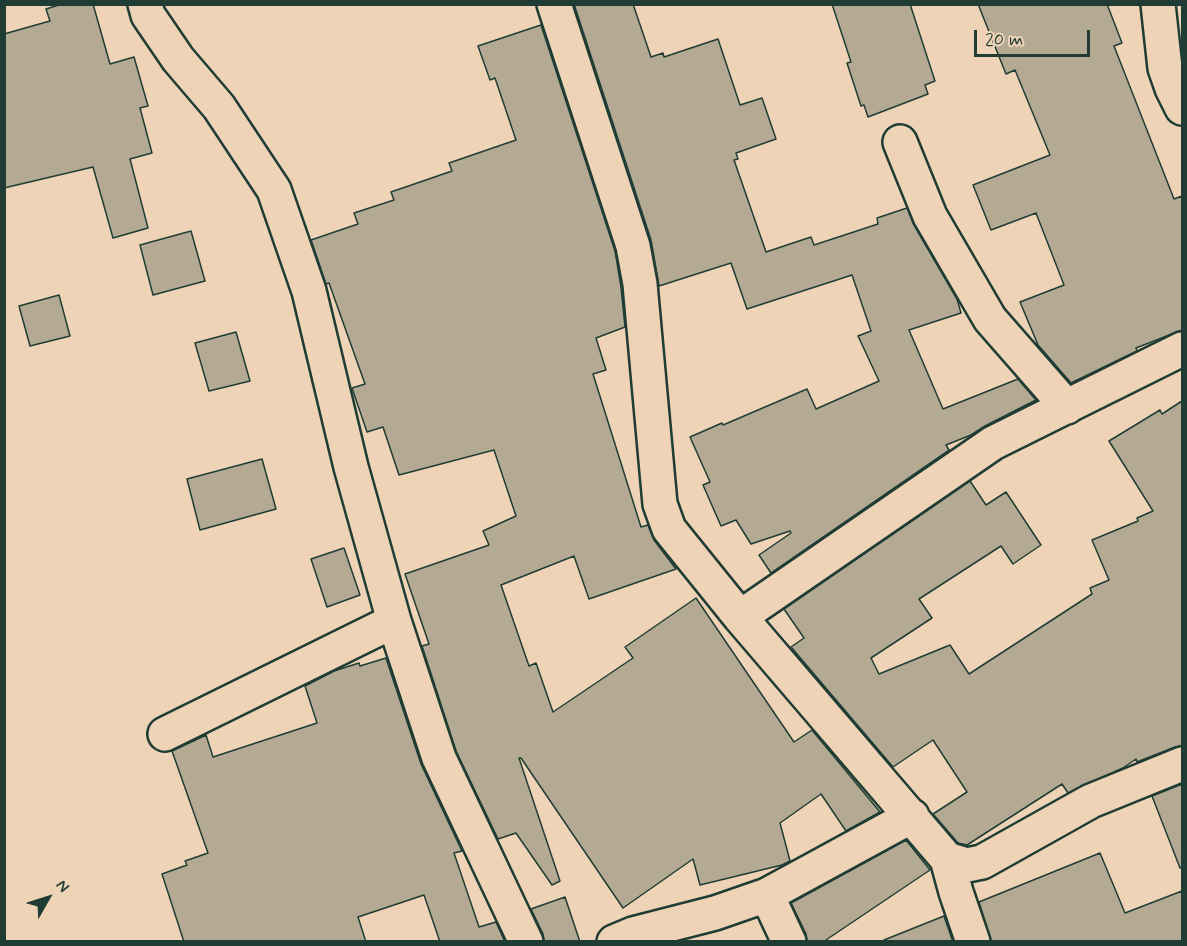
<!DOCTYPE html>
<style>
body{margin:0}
#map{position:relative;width:1187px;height:946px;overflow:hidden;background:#efd3b6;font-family:Mynerve,sans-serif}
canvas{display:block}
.frame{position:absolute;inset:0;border:6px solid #1f3d34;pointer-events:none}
.north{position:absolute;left:18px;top:868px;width:60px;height:60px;-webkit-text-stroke:4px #efd3b6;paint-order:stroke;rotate:51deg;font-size:16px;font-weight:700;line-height:24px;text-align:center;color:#1f3d34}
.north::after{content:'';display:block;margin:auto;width:21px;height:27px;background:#1f3d34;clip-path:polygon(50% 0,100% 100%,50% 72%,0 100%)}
.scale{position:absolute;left:974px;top:30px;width:116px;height:27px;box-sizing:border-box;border:3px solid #1f3d34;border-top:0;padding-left:8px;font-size:18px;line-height:21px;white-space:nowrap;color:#1f3d34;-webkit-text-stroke:4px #efd3b6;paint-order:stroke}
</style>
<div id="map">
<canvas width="1187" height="946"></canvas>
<div class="frame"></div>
<div class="north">N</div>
<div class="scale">20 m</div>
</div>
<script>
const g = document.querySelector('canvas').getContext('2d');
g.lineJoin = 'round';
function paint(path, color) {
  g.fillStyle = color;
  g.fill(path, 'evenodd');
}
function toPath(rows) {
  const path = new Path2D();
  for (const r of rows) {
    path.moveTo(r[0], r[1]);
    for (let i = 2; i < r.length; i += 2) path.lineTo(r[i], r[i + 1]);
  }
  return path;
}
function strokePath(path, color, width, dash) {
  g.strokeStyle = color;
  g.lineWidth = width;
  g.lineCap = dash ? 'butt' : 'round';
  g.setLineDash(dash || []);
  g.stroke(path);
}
const building = toPath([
 [62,4,93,4,110,64,134,57,148,106,140,108,152,153,130,159,148,228,113,238,93,167,4,188,4,34,50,21,46,9,62,4],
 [574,4,633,4,651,57,663,53,664,57,718,39,740,105,762,98,776,139,736,153,738,159,734,160,766,252,811,237,814,245,878,224,877,218,907,208,914,225,957,299,961,313,909,330,943,409,1018,379,1036,400,985,426,971,435,946,445,949,450,771,573,759,555,791,533,790,531,751,544,736,520,721,526,703,485,710,482,690,437,722,423,723,425,807,389,816,409,879,381,858,336,871,331,852,275,747,309,731,263,659,286,651,240,574,4],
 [832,4,910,4,935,81,925,85,928,94,868,117,864,105,861,106,847,63,851,62,832,4],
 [978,4,1107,4,1122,43,1114,46,1174,199,1182,196,1182,330,1136,348,1137,351,1071,383,1038,345,1020,302,1064,285,1036,213,991,230,973,185,1050,155,1015,70,1006,74,978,4],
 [541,25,615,251,621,287,625,327,596,338,606,370,593,374,641,527,648,525,654,540,676,569,589,599,574,556,501,585,529,666,536,663,553,712,633,658,625,647,696,598,794,742,812,730,880,812,846,831,821,794,780,823,790,861,782,865,700,885,693,859,623,908,521,758,519,758,560,881,552,885,516,833,498,839,456,751,422,646,429,644,405,574,489,545,483,531,516,516,494,450,399,475,383,427,367,432,352,388,365,384,329,283,326,284,311,240,358,224,354,213,394,200,391,192,452,171,449,163,516,140,495,78,490,80,478,46,541,25],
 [191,231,205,281,153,295,140,245,191,231],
 [59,295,70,336,30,346,19,306,59,295],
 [236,332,250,381,209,391,195,343,236,332],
 [1182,401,1182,746,1175,747,1137,762,1136,759,1123,768,1068,793,1062,784,967,845,958,843,933,814,967,792,933,740,893,767,791,647,804,638,784,609,970,481,986,505,1006,492,1041,545,1013,564,1001,546,919,599,932,618,871,658,879,674,950,645,969,674,1092,594,1090,588,1109,580,1092,540,1138,521,1137,518,1153,511,1109,441,1160,410,1162,414,1182,401],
 [262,459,276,509,200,530,187,479,262,459],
 [344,548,360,595,327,607,311,559,344,548],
 [386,658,421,764,462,851,454,853,479,927,496,922,505,942,440,942,424,895,358,917,366,942,184,942,162,874,187,865,185,861,208,853,172,751,206,735,213,757,317,723,305,686,334,671,359,663,360,666,386,658],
 [1182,784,1182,867,1180,868,1152,796,1182,784],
 [906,840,930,870,823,942,807,942,806,934,791,903,906,840],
 [1100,853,1125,913,1182,891,1182,942,991,942,979,902,1100,853],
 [565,897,580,942,544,942,543,934,531,909,565,897],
 [944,916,953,942,884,942,884,940,944,916]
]);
paint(building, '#b4a992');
strokePath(building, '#1f3d34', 1.5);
const minor = toPath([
 [145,4,148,15,178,59,219,107,274,190,309,291,351,467,394,621,439,758,526,942],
 [554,4,633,246,640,284,660,504,669,529,740,617,947,859,967,865,982,862,1091,801,1182,764],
 [1158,4,1165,68,1172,88,1182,108],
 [900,142,930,216,990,319,1067,407],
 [740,617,993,443,1182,349],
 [165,734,394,621],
 [947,859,956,892,973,942],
 [767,895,789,942],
 [614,942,633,934,715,913,767,895,912,816]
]);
strokePath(minor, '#1f3d34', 38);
strokePath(minor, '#efd3b6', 33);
</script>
